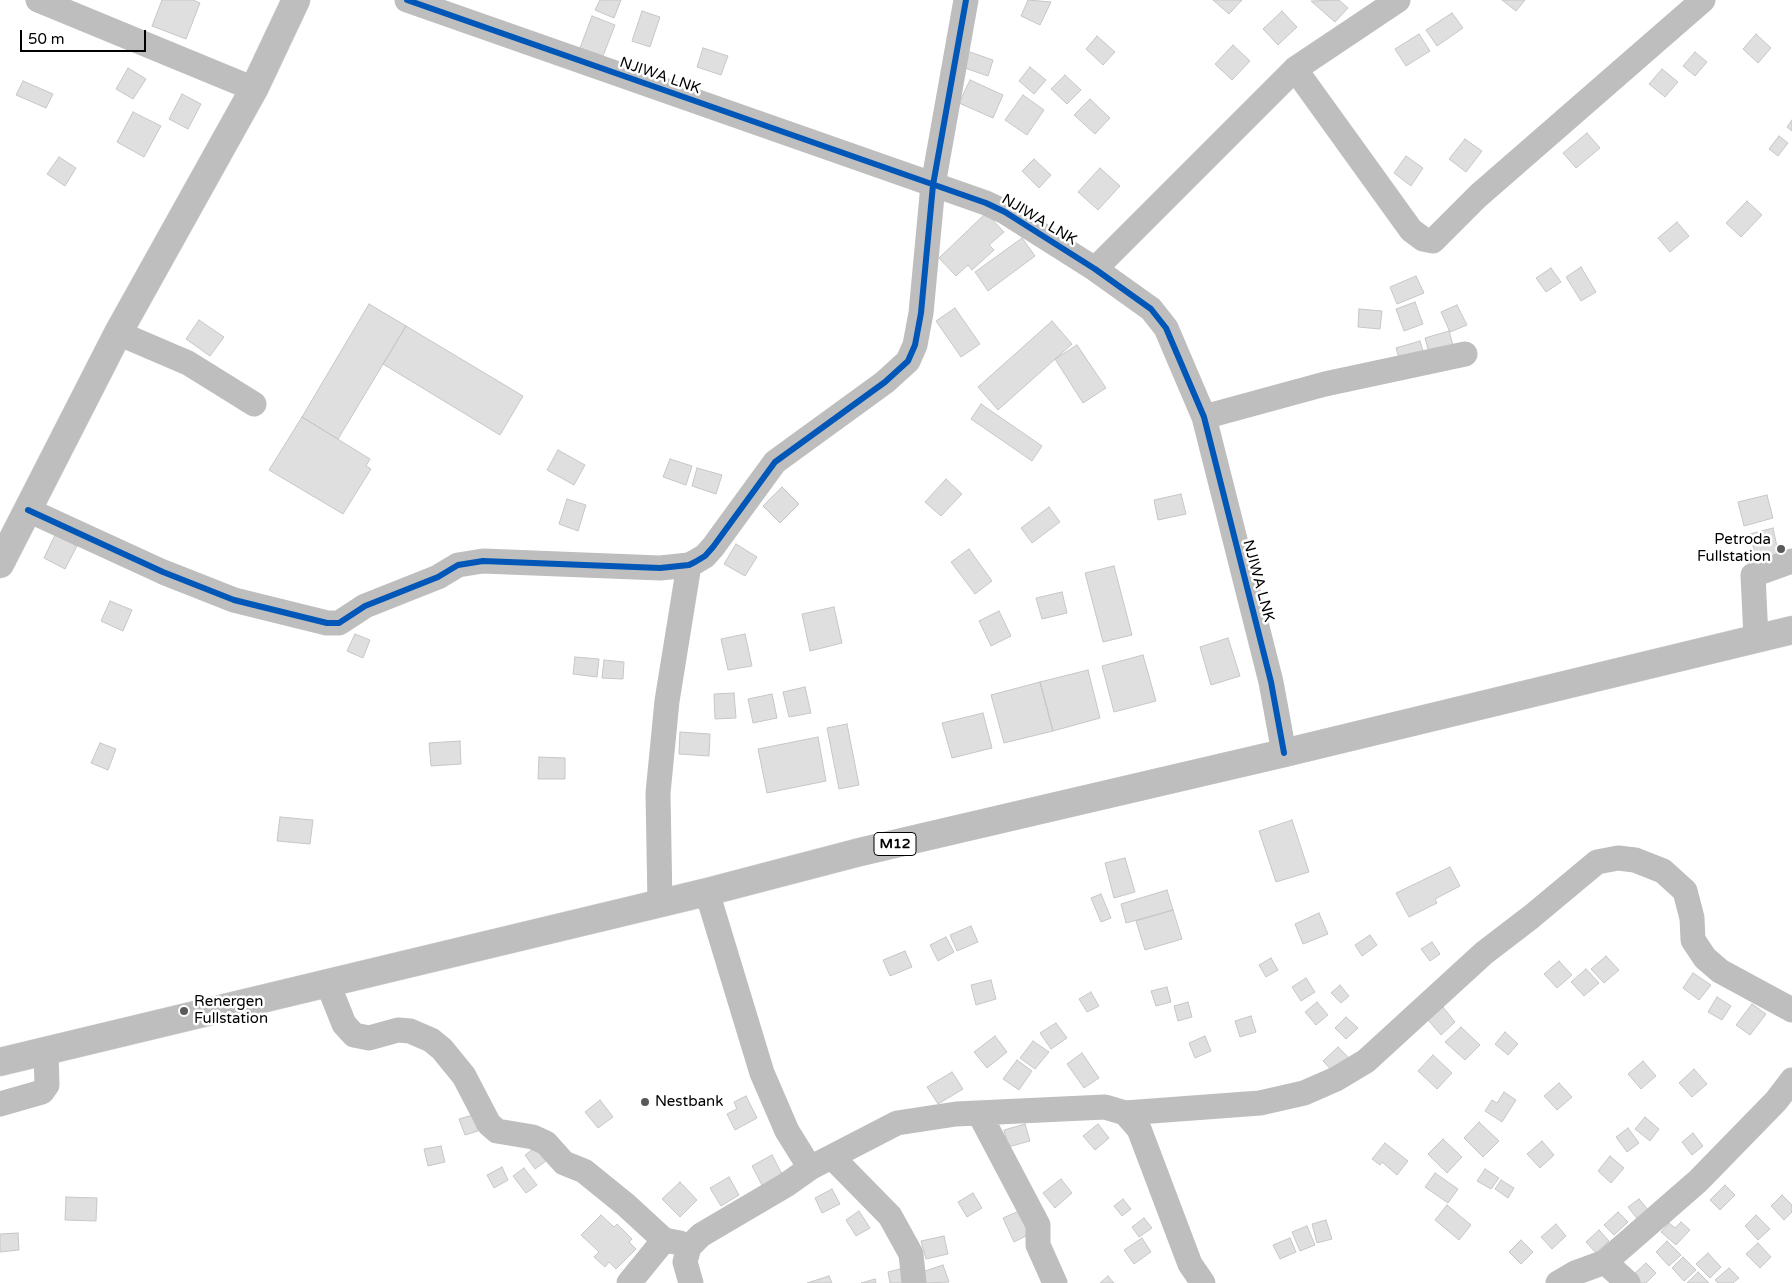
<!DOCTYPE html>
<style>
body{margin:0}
#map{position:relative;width:1792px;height:1283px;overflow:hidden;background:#fff;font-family:"Varela Round",sans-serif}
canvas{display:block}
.scale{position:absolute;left:20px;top:30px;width:126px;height:22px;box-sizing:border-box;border:2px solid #000;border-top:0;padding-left:6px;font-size:15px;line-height:18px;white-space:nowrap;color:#000;-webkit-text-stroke:4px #fff;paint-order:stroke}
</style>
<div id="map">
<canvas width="1792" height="1283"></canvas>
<div class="scale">50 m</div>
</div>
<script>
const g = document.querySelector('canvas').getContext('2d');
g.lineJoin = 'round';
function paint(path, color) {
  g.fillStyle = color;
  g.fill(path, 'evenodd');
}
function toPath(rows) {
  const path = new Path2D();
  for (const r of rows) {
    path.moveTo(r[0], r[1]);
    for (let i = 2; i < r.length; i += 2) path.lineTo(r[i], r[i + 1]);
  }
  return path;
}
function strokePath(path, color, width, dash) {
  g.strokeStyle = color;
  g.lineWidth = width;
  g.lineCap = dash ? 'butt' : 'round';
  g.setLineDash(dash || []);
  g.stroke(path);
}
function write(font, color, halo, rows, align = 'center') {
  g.font = font + ' "Varela Round",sans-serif';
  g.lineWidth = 5;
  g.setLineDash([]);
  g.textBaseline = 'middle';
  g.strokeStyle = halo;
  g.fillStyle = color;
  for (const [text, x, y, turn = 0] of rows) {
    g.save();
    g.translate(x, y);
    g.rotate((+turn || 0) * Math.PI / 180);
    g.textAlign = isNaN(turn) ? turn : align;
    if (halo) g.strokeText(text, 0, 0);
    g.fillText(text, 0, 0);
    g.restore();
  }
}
const building = toPath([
 [162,0,193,0,200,3,186,39,152,26,162,0],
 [600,0,621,0,614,18,595,10,600,0],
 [1028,0,1051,2,1040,25,1021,16,1028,0],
 [1213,0,1242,0,1229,14,1213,0],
 [1339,0,1348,8,1335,22,1311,1,1339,0],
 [1502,0,1525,0,1516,11,1502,0],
 [642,11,660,17,650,47,632,41,642,11],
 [1282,11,1297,27,1278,45,1263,29,1282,11],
 [1452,13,1463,28,1437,46,1426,30,1452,13],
 [592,16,615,25,603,56,580,48,592,16],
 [1419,34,1430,51,1406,66,1395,49,1419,34],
 [1756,34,1771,48,1758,63,1743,49,1756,34],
 [1097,36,1115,52,1103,65,1086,49,1097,36],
 [1233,45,1250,61,1232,80,1215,64,1233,45],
 [703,48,728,56,721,75,697,67,703,48],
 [967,51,993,60,988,76,962,67,967,51],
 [1695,52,1707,62,1695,76,1683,66,1695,52],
 [1030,67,1046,80,1034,94,1019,81,1030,67],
 [128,68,146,79,133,99,116,89,128,68],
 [1662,69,1678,82,1665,97,1649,84,1662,69],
 [1065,75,1081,90,1067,104,1051,89,1065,75],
 [970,80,1003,95,993,118,959,103,970,80],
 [23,81,53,94,46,108,16,95,23,81],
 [182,94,201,104,188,129,169,119,182,94],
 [1023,95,1044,110,1027,135,1005,120,1023,95],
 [1090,99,1110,118,1095,134,1074,115,1090,99],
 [133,112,161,126,144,157,117,142,133,112],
 [1792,120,1792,131,1787,127,1792,120],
 [1587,133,1600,148,1576,168,1563,153,1587,133],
 [1779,136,1788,143,1778,156,1769,149,1779,136],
 [1465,139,1482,151,1466,172,1449,159,1465,139],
 [1406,156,1423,168,1411,186,1394,173,1406,156],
 [59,157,76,168,65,186,47,174,59,157],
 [1034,159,1051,175,1039,188,1022,171,1034,159],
 [1100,168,1120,186,1098,210,1078,192,1100,168],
 [1747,201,1762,215,1741,237,1726,223,1747,201],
 [986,213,1004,232,989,245,994,250,972,270,968,265,956,276,939,258,986,213],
 [1677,222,1689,236,1670,252,1658,238,1677,222],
 [1022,238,1035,256,988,291,975,272,1022,238],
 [1581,267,1596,292,1581,301,1566,277,1581,267],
 [1551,268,1561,282,1546,292,1536,278,1551,268],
 [1416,276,1424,293,1397,304,1390,287,1416,276],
 [1415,302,1423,324,1404,331,1396,309,1415,302],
 [369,304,406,326,338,439,302,417,369,304],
 [1457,305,1467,325,1450,332,1441,312,1457,305],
 [955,308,980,344,961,357,936,321,955,308],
 [1359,309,1382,311,1380,329,1358,327,1359,309],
 [199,320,224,337,210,356,186,339,199,320],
 [1052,321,1072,344,998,410,978,387,1052,321],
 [406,326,523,396,500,435,383,364,406,326],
 [1449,331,1454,349,1430,356,1425,338,1449,331],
 [1420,341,1425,358,1401,365,1396,348,1420,341],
 [1077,345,1106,388,1083,403,1055,359,1077,345],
 [981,404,1042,446,1032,461,971,419,981,404],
 [302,417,370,459,366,466,371,469,343,514,269,470,302,417],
 [558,450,585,465,574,485,547,470,558,450],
 [670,459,692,466,686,485,663,477,670,459],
 [697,468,722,475,716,494,692,486,697,468],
 [946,479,962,494,941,516,925,502,946,479],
 [782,487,799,504,780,523,763,506,782,487],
 [1181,494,1186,514,1158,520,1154,500,1181,494],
 [1767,495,1773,518,1744,526,1738,502,1767,495],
 [567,499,586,505,578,531,559,524,567,499],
 [1049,507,1060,522,1032,543,1021,528,1049,507],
 [1773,528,1780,561,1758,566,1750,534,1773,528],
 [55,535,77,546,65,569,44,558,55,535],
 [736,544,757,557,745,576,724,564,736,544],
 [969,549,992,581,975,594,951,562,969,549],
 [1114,566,1132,635,1103,642,1085,573,1114,566],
 [1062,592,1067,613,1042,619,1036,598,1062,592],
 [110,601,132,610,123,631,101,621,110,601],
 [834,607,842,643,810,651,802,614,834,607],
 [999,611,1011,636,991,646,979,621,999,611],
 [355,634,370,640,363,658,347,651,355,634],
 [745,634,752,666,728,670,721,639,745,634],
 [1228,638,1240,676,1211,685,1200,647,1228,638],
 [1143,655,1156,701,1114,712,1102,666,1143,655],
 [575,657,599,659,597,677,573,674,575,657],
 [604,660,624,662,623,679,602,678,604,660],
 [1088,670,1100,718,1053,731,1040,682,1088,670],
 [1040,682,1053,731,1004,743,991,695,1040,682],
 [805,687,811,713,789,717,783,692,805,687],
 [734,693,736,718,715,719,714,694,734,693],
 [772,694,777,718,753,723,748,699,772,694],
 [983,713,992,748,952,758,942,723,983,713],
 [847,724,859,785,839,789,827,728,847,724],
 [680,732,710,734,709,756,679,754,680,732],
 [818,737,826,781,767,793,758,749,818,737],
 [460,741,461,764,431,766,429,743,460,741],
 [100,743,116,749,108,770,91,763,100,743],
 [539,757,565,758,565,779,538,779,539,757],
 [280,817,313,820,310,844,277,841,280,817],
 [1292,820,1309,872,1276,882,1259,831,1292,820],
 [1125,858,1135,892,1114,898,1105,863,1125,858],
 [1450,867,1460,886,1435,899,1437,903,1409,917,1396,893,1450,867],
 [1167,890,1173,910,1126,923,1121,904,1167,890],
 [1101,894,1111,918,1101,922,1091,898,1101,894],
 [1173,910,1182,939,1145,950,1136,921,1173,910],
 [1319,913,1328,934,1303,944,1295,924,1319,913],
 [971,926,978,942,957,951,950,935,971,926],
 [1370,935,1377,945,1362,956,1355,945,1370,935],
 [946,937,954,952,938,961,930,945,946,937],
 [1432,942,1440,954,1430,961,1421,949,1432,942],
 [905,951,912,967,890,976,883,960,905,951],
 [1606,956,1619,970,1604,983,1591,969,1606,956],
 [1271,958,1278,970,1266,977,1259,965,1271,958],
 [1559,961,1572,975,1557,988,1544,974,1559,961],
 [1586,969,1599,983,1584,996,1571,982,1586,969],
 [1693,973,1711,985,1699,1000,1683,988,1693,973],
 [1306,978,1315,992,1301,1001,1292,987,1306,978],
 [991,980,996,999,976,1005,971,985,991,980],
 [1340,985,1349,996,1341,1003,1331,993,1340,985],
 [1167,987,1171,1002,1156,1006,1151,991,1167,987],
 [1091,992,1099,1006,1087,1012,1079,999,1091,992],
 [1717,997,1731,1006,1722,1020,1708,1012,1717,997],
 [1188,1002,1192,1017,1178,1021,1174,1006,1188,1002],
 [1317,1002,1328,1015,1316,1025,1305,1012,1317,1002],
 [1752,1004,1766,1014,1750,1035,1736,1025,1752,1004],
 [1443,1007,1455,1022,1441,1035,1428,1020,1443,1007],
 [1251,1016,1256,1032,1240,1037,1235,1021,1251,1016],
 [1346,1017,1358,1028,1346,1039,1335,1028,1346,1017],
 [1056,1023,1067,1038,1051,1049,1040,1033,1056,1023],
 [1461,1027,1480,1045,1465,1060,1445,1042,1461,1027],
 [1505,1032,1518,1044,1508,1055,1495,1044,1505,1032],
 [995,1036,1007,1052,987,1068,974,1052,995,1036],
 [1205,1036,1211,1051,1195,1058,1189,1043,1205,1036],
 [1033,1041,1049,1052,1035,1069,1020,1058,1033,1041],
 [1338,1047,1352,1061,1337,1076,1323,1061,1338,1047],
 [1082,1053,1099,1078,1084,1088,1067,1064,1082,1053],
 [1433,1055,1452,1073,1437,1089,1418,1071,1433,1055],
 [1017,1060,1032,1071,1019,1090,1003,1079,1017,1060],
 [1643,1061,1656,1076,1641,1089,1628,1074,1643,1061],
 [1694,1069,1707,1084,1692,1097,1679,1083,1694,1069],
 [952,1072,963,1089,938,1104,927,1087,952,1072],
 [1559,1083,1572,1097,1557,1110,1544,1096,1559,1083],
 [1504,1092,1516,1100,1502,1122,1485,1111,1492,1100,1497,1103,1504,1092],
 [746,1096,757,1118,735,1130,727,1114,737,1109,734,1102,746,1096],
 [600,1100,613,1117,598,1128,585,1112,600,1100],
 [473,1115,478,1131,465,1135,459,1119,473,1115],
 [1645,1117,1659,1129,1650,1141,1635,1129,1645,1117],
 [1479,1122,1499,1141,1483,1157,1464,1138,1479,1122],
 [1025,1124,1030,1141,1008,1147,1004,1130,1025,1124],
 [1098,1124,1109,1138,1095,1150,1083,1136,1098,1124],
 [1628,1128,1639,1143,1627,1152,1616,1137,1628,1128],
 [1693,1133,1703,1146,1692,1155,1682,1142,1693,1133],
 [1443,1139,1462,1157,1447,1173,1428,1154,1443,1139],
 [1542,1141,1554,1155,1540,1168,1527,1154,1542,1141],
 [1385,1143,1408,1161,1397,1175,1382,1162,1380,1165,1372,1159,1385,1143],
 [540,1144,550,1158,535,1169,525,1155,540,1144],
 [441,1146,445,1162,428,1166,424,1149,441,1146],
 [772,1155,783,1176,763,1187,752,1166,772,1155],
 [1610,1156,1624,1168,1611,1183,1598,1171,1610,1156],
 [502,1167,508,1180,494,1188,487,1175,502,1167],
 [524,1168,537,1185,526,1193,513,1176,524,1168],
 [1485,1169,1499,1178,1491,1189,1477,1181,1485,1169],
 [1435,1173,1458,1189,1448,1203,1425,1187,1435,1173],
 [729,1177,739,1195,721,1206,710,1188,729,1177],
 [1061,1179,1072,1193,1055,1208,1043,1193,1061,1179],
 [1501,1180,1514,1188,1508,1198,1495,1189,1501,1180],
 [680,1182,697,1200,680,1217,662,1199,680,1182],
 [1725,1185,1735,1195,1720,1210,1710,1200,1725,1185],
 [832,1189,840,1204,822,1213,815,1198,832,1189],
 [973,1193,982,1208,967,1217,958,1202,973,1193],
 [1782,1195,1792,1205,1792,1212,1784,1220,1771,1206,1782,1195],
 [66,1197,97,1198,96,1221,65,1220,66,1197],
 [1123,1199,1131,1209,1122,1216,1114,1206,1123,1199],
 [1639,1199,1650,1212,1639,1221,1628,1207,1639,1199],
 [1447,1205,1471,1225,1459,1240,1435,1220,1447,1205],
 [859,1211,870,1228,856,1236,846,1220,859,1211],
 [1019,1211,1030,1234,1014,1242,1003,1218,1019,1211],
 [1618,1212,1628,1222,1614,1235,1604,1225,1618,1212],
 [601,1215,614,1227,617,1224,632,1239,629,1242,636,1249,616,1269,609,1262,605,1267,594,1257,599,1252,581,1235,601,1215],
 [1756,1215,1770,1229,1758,1240,1745,1226,1756,1215],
 [1144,1218,1152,1228,1139,1237,1132,1227,1144,1218],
 [1326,1220,1332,1239,1317,1243,1312,1224,1326,1220],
 [1681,1222,1690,1230,1676,1245,1661,1232,1669,1223,1675,1228,1681,1222],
 [1556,1224,1566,1236,1552,1249,1541,1237,1556,1224],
 [1307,1226,1315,1245,1300,1251,1292,1232,1307,1226],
 [1599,1230,1609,1241,1596,1253,1586,1242,1599,1230],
 [18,1233,19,1250,0,1252,0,1234,18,1233],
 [944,1236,948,1254,926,1259,921,1241,944,1236],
 [1142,1238,1151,1252,1134,1264,1124,1250,1142,1238],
 [1290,1238,1296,1252,1280,1259,1273,1245,1290,1238],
 [1521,1240,1533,1252,1521,1264,1509,1252,1521,1240],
 [1667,1241,1681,1255,1669,1266,1656,1252,1667,1241],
 [1758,1243,1771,1257,1760,1268,1746,1254,1758,1243],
 [1708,1253,1721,1267,1710,1278,1696,1264,1708,1253],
 [1683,1257,1696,1270,1684,1281,1672,1268,1683,1257],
 [1646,1263,1656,1273,1646,1283,1640,1283,1633,1275,1646,1263],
 [943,1265,949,1282,926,1283,922,1272,943,1265],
 [904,1268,902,1283,890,1283,888,1272,904,1268],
 [1729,1268,1739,1278,1733,1283,1718,1283,1715,1280,1729,1268],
 [1698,1272,1709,1283,1687,1283,1698,1272],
 [829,1276,832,1283,807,1283,829,1276],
 [1108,1276,1114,1283,1100,1283,1108,1276],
 [875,1279,876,1283,861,1283,875,1279]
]);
paint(building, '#dfdfdf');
strokePath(building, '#c7c7c7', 1);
const major = toPath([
 [0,564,118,333,254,89,296,0]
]);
const highway = toPath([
 [0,1062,707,892,860,852,1284,753,1792,630]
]);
strokePath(major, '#dbdbdb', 29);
strokePath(highway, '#dbdbdb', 29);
strokePath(toPath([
 [38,0,254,89],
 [407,0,986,203,1005,212,1095,269,1151,309,1166,328,1204,417,1271,682,1284,753],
 [1295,69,1411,230,1423,239,1433,241,1478,196,1703,0],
 [1095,269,1295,69,1398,0],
 [118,333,188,363,254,404],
 [1204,417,1325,384,1465,354],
 [28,510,163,572,234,600,327,623,339,623,365,606,438,577,458,565,483,561,660,568,689,565,695,562,705,556,713,547,775,462,885,382,908,361,915,345,921,313,933,185,966,0],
 [1756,638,1753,575,1792,561],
 [707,892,762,1073,787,1131,810,1168,897,1123,956,1114,1105,1107,1125,1113,1139,1129,1190,1264,1203,1283],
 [660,904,658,793,667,701,689,565],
 [328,984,344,1024,354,1035,369,1038,398,1030,410,1031,431,1040,442,1049,464,1076,489,1124,497,1131,533,1137,546,1143,564,1163,584,1171,626,1205,664,1240],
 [0,1104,42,1092,47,1085,46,1052],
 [979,1113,1038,1225,1038,1245,1055,1283],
 [1125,1113,1260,1103,1304,1093,1336,1079,1366,1061,1484,953,1531,917,1597,862,1618,858,1635,860,1663,871,1685,891,1692,918,1693,940,1705,958,1720,971,1792,1010],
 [833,1158,890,1216,911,1254,914,1283],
 [1605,1262,1628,1283],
 [629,1283,664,1240,680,1243],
 [691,1283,685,1262,689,1247,701,1235,786,1185,810,1168],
 [1558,1283,1575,1273,1605,1262,1698,1181,1776,1101,1792,1080]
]), '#bebebe', 25);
strokePath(major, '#bebebe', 28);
strokePath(highway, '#bebebe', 28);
strokePath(toPath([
 [407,0,986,203,1005,212,1095,269,1151,309,1166,328,1204,417,1271,682,1284,753],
 [28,510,163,572,234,600,327,623,339,623,365,606,438,577,458,565,483,561,660,568,689,565,695,562,705,556,713,547,775,462,885,382,908,361,915,345,921,313,933,185,966,0]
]), '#0057b8', 6);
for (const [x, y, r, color] of [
 [1781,549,5,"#595959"],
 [184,1011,5,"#595959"],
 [645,1102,5,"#595959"]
]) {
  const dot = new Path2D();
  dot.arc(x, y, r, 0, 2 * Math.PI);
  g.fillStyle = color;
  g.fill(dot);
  strokePath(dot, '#fff', 2);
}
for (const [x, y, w] of [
 [895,844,42]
]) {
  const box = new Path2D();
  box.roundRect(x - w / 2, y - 11.5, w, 23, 4);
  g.fillStyle = '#fff';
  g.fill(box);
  strokePath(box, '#000', 1);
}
write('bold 14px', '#000', null, [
 ["M12",895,844]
]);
write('15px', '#000', '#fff', [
 ["NJIWA LNK",660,76,19],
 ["NJIWA LNK",1039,220,31],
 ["NJIWA LNK",1258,581,75]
]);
write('15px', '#000', '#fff', [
 ["Petroda",1771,540,"right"],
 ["Fullstation",1771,557,"right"],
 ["Renergen",194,1002],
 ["Fullstation",194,1019],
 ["Nestbank",655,1102]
], 'left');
</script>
